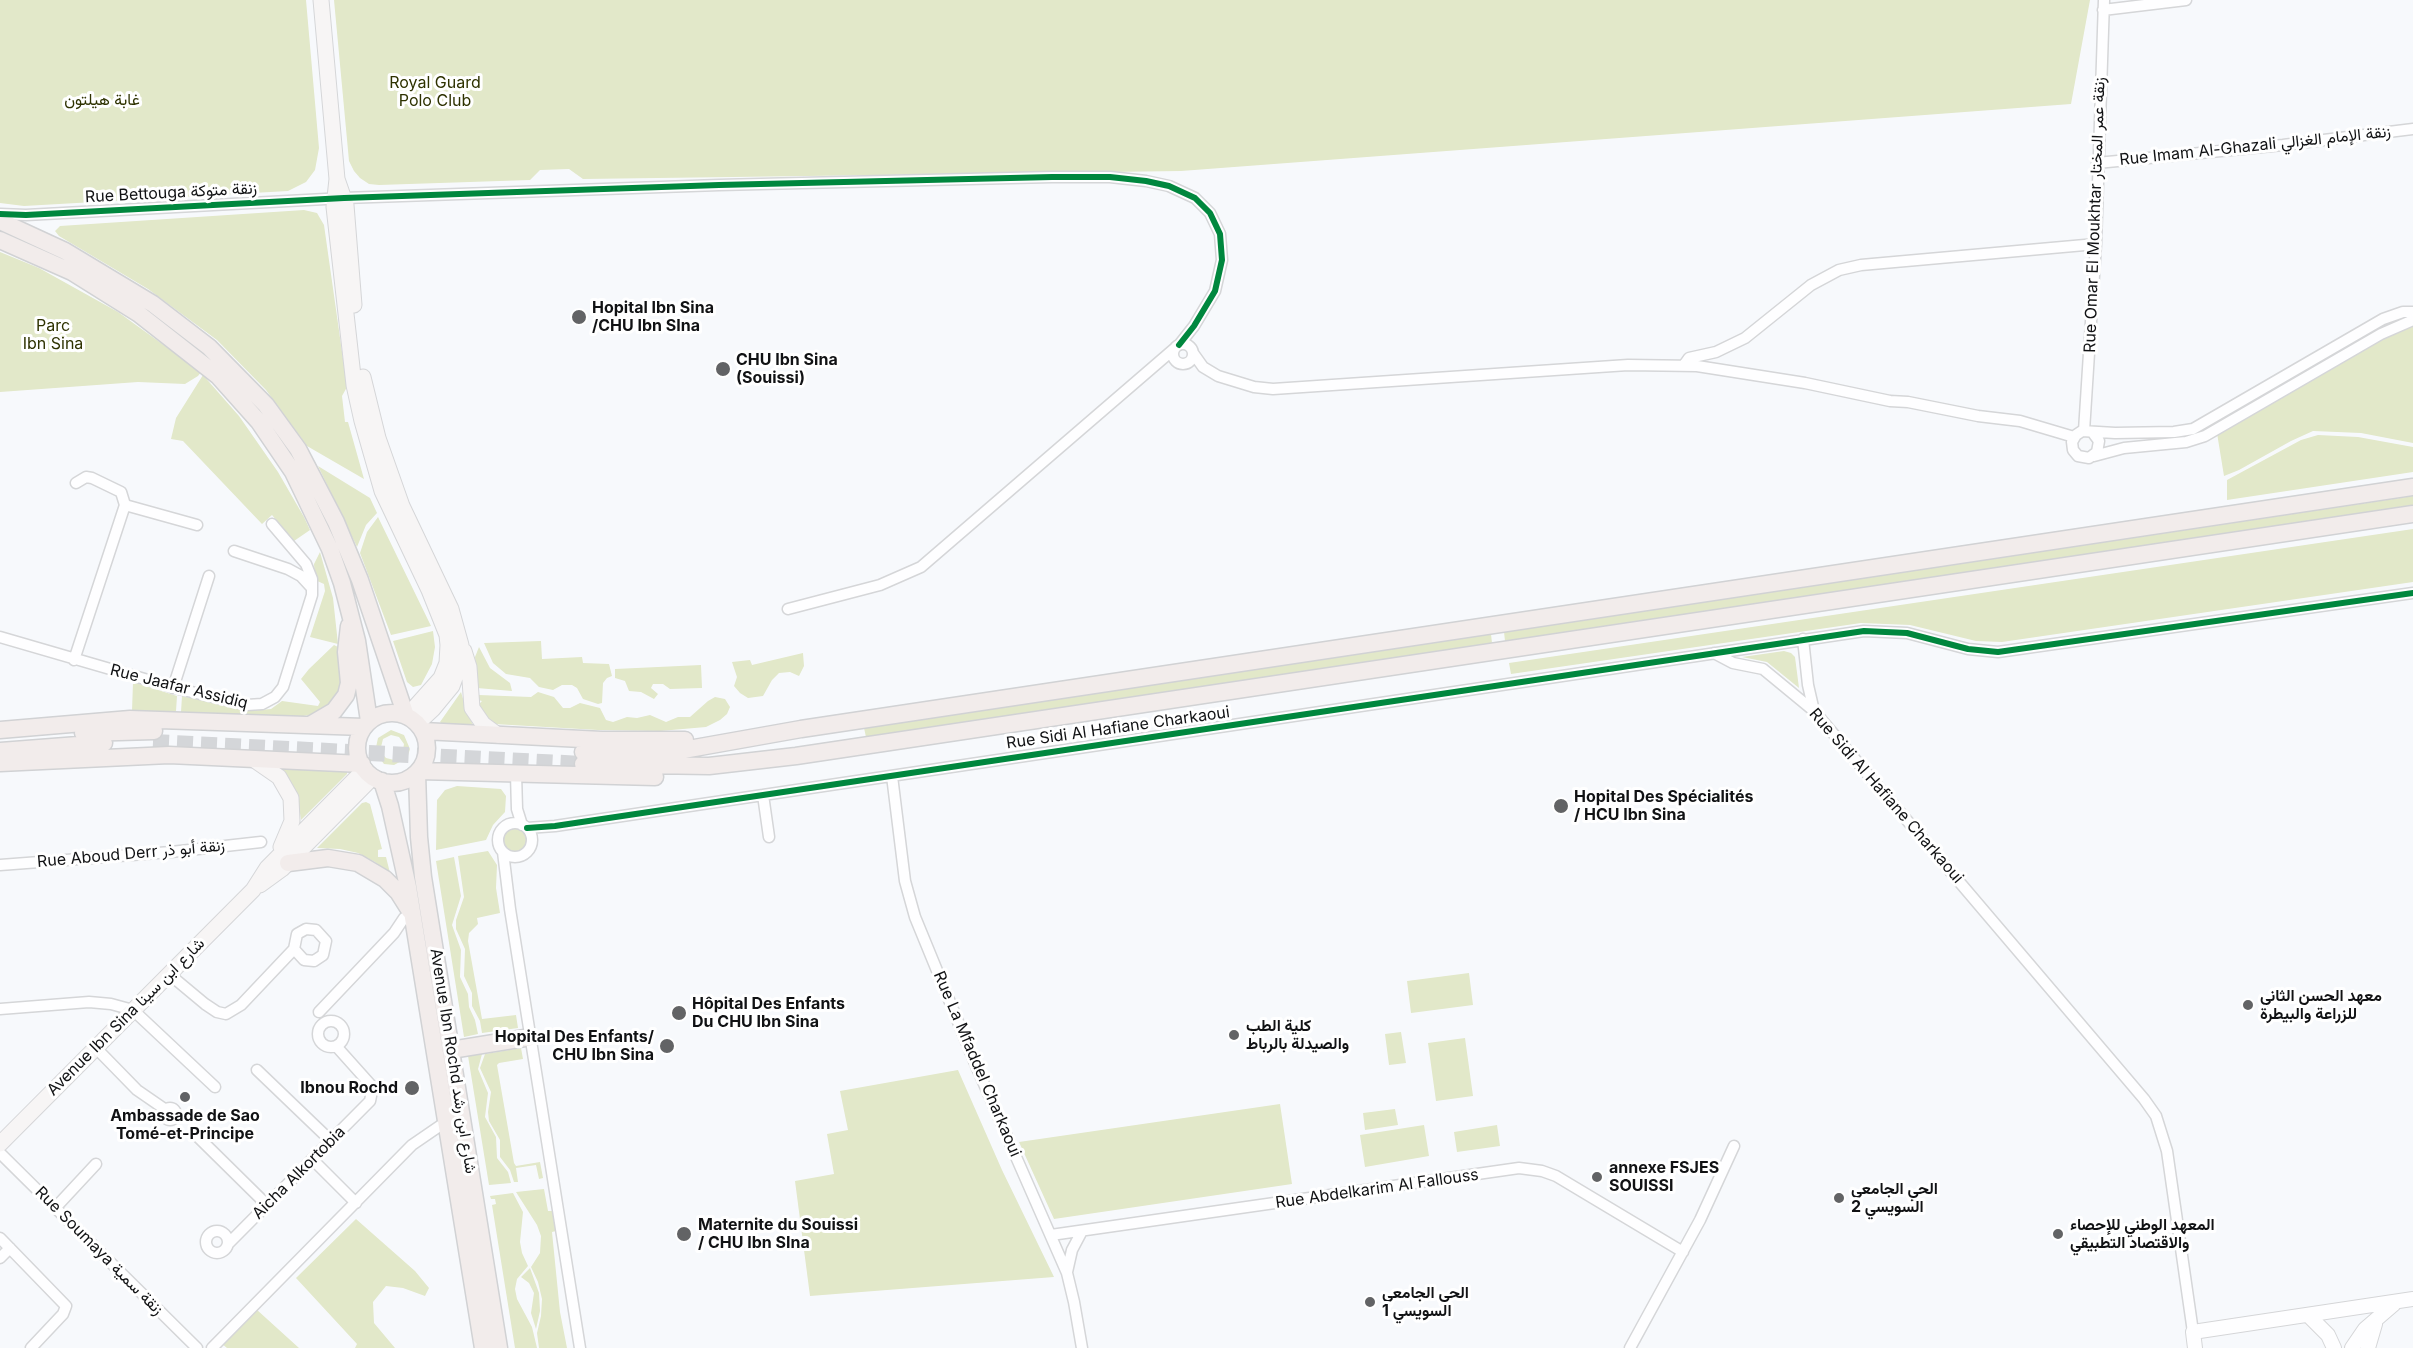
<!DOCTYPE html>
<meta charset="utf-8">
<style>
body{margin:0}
canvas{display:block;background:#f7f9fc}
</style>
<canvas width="2413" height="1348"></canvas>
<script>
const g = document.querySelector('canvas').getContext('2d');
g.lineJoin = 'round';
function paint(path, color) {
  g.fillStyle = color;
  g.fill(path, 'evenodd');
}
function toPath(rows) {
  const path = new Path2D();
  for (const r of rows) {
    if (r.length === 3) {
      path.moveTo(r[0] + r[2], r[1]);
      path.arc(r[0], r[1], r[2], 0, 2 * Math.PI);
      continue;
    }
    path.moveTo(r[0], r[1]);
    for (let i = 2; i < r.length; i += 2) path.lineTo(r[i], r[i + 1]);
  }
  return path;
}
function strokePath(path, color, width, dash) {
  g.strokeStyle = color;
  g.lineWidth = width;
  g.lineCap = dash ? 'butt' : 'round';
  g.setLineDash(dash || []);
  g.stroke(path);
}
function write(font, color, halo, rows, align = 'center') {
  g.font = font + ' Inter,Vazirmatn,sans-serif';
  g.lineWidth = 6;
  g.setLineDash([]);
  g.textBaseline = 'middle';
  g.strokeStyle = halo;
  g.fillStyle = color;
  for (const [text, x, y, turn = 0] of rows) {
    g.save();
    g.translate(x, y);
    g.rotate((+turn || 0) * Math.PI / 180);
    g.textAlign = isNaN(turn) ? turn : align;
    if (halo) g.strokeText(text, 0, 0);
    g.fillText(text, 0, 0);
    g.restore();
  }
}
paint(toPath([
 [0,0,306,0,319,148,315,170,306,182,288,191,24,206,0,203],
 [334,0,2090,0,2071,104,1181,171,583,179,569,169,540,170,530,180,379,185,369,184,360,178,354,171,349,161],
 [304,210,317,213,324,225,347,387,342,396,345,422,348,422,364,479,307,446,266,390,217,340,148,289,59,236,55,231,60,226],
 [0,252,39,268,118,312,201,372,198,376,185,384,138,382,0,392],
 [2413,314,2413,443,2361,433,2313,431,2291,441,2239,470,2224,476,2216,427,2240,408,2272,389,2348,347,2372,328],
 [203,375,239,416,278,472,304,517,310,530,294,541,272,515,262,524,183,441,171,439,176,418],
 [2318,435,2358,437,2413,447,2413,472,2227,500,2227,480,2301,440],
 [318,466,370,498,377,513,366,525,357,547],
 [2413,496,2413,505,1505,641,1504,632],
 [378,517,431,626,391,635,360,553,367,532],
 [2413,529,2413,582,2002,642,1976,641,1910,625,1861,623,1511,674,1509,663],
 [320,552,333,598,338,644,310,637,325,591,324,584,315,580,314,564],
 [433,631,435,647,432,664,421,685,413,687,407,682,393,641],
 [1491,634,1492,643,1363,663,866,737,864,728],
 [541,641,542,659,582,657,583,663,609,664,612,676,607,678,603,683,602,703,598,704,583,699,577,688,572,685,562,685,553,690,539,687,530,678,506,674,493,663,484,643],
 [334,645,338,647,342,680,338,692,331,703,315,714,292,718,181,712,182,696,250,711,271,709,282,701,318,706,320,702,301,679,309,669],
 [479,647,490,668,510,683,512,691,477,688,475,657],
 [1784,651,1791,653,1795,657,1799,688,1767,662,1742,657],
 [803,653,804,666,799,676,790,672,779,673,772,680,763,696,748,698,740,693,734,686,737,677,732,662,750,660,752,665],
 [701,665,702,688,670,689,663,684,653,684,651,688,658,694,654,699,641,692,629,691,625,681,615,678,615,669],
 [133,682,177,696,176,711,132,711],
 [461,692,466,709,473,725,441,723,440,722],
 [538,692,554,697,563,708,570,708,580,703,600,708,606,720,613,722,627,717,637,718,650,715,666,722,678,717,690,717,708,701,715,697,725,699,730,707,727,714,720,720,706,727,660,731,598,730,494,724,483,713,479,704,482,701,478,700,479,695,531,697],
 [391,730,404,735,410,749,407,758,394,765,384,764,375,752,378,738],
 [391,735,399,737,404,744,402,756,394,760,386,758,380,751,383,739],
 [282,769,347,772,347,774,301,820,297,793],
 [457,786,501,789,506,796,505,812,493,825,486,840,436,850,437,800,445,790],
 [366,802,370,804,382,849,378,850,378,857,386,857,390,873,375,862,358,853,340,849,317,848,362,803],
 [515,841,12],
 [488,851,497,865,496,888,500,913,477,918,478,924,469,933,468,941,482,1019,516,1015,518,1028,482,1033,480,1021,472,1006,472,993,464,976,465,949,456,929,456,920,464,897,458,856],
 [454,857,461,896,452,925,461,950,460,977,468,994,469,1007,475,1020,478,1034,464,1037,436,861],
 [1469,973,1473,1005,1411,1013,1407,981],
 [1401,1032,1406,1063,1389,1065,1385,1034],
 [1465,1038,1473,1096,1436,1101,1428,1043],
 [521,1048,523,1059,499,1063,497,1065,514,1163,516,1166,540,1162,543,1178,539,1179,536,1165,516,1168,518,1182,514,1182,510,1170,500,1157,500,1140,489,1121,488,1112,491,1092,480,1068,485,1054],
 [482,1054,478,1069,488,1093,485,1117,496,1137,497,1158,508,1172,511,1183,489,1185,468,1056],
 [958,1070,1002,1170,1054,1277,810,1296,795,1181,834,1174,827,1134,848,1130,840,1091],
 [1280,1104,1292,1184,1054,1219,1019,1142],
 [1395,1109,1398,1125,1365,1130,1363,1113],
 [1424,1125,1429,1156,1365,1167,1360,1135],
 [1497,1125,1500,1146,1457,1152,1454,1132],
 [544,1189,548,1211,553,1211,556,1231,552,1232,560,1312,567,1348,539,1348,537,1333,541,1316,542,1299,538,1282,531,1267,540,1253,541,1236,537,1225,516,1192],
 [513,1193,523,1212,520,1242,522,1253,528,1266,517,1279,515,1289,517,1299,532,1327,537,1348,515,1348,492,1205,496,1204,495,1199,491,1199,490,1196],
 [356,1219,415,1271,429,1288,425,1296,403,1288,386,1286,373,1302,374,1323,395,1348,355,1348,357,1344,296,1278],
 [530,1268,539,1293,540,1311,536,1329,531,1313,534,1293,529,1283,521,1277],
 [256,1309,299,1348,227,1348,221,1343]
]), '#e2e8c9');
strokePath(toPath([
 [153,742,583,764]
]), '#d4d6d9', 16, [16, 8]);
const minor = toPath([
 [2103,10,2186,0],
 [2097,163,2283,145,2413,129],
 [0,214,26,215,344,198,719,185,1052,177,1110,177,1146,181,1169,186,1195,198,1210,213,1220,234,1222,260,1215,291,1194,326,1179,345],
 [1183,354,10],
 [1193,353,1203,367,1218,376,1254,387,1273,389,1628,365,1697,366,1805,383,1890,401,1908,402,1978,416,2020,421,2074,437],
 [1684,365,1689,358,1716,352,1745,338,1811,285,1839,270,1861,265,2096,244],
 [2084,431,2096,244,2104,0],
 [2093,433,2099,441,2097,452,2089,458,2078,456,2073,450,2072,442,2076,435,2082,431,2115,433,2174,432,2193,429,2383,319,2403,312,2413,312],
 [2094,456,2124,448,2186,442,2205,436,2381,334,2413,320],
 [125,505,197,525],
 [234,551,288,569,301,576,312,588],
 [788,609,880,585,921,567,1174,349],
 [0,637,179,689,247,705,262,704,275,697,283,687,312,595,312,579,306,564,272,524],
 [1803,639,1808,685,1814,711],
 [1714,653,1733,663,1763,669,1814,711,2144,1099,2156,1116,2167,1151,2193,1332],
 [74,660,125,505,121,492,92,478,86,477,76,483],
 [173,688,209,576],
 [516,774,517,809,522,825],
 [892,776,905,881,915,917,977,1068,1067,1273,1074,1302,1082,1348],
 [763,795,769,837],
 [515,840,17],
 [527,828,555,826,1864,631,1907,633,1968,649,1998,652,2413,593],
 [503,852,510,909,580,1348],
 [0,865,171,852,261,842],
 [169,974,205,1004,217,1012,226,1014,241,1005,294,949,304,960,314,961,323,955,326,941,316,930,306,929,297,934,294,949],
 [0,1009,89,1002,111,1004,133,1010,215,1087],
 [319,1012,394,933,404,918,412,914],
 [331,1034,13],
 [95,1047,137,1090,166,1110],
 [257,1070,331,1141],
 [170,1114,6],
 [195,1134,267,1205],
 [0,1153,197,1348],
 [312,1159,356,1203],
 [56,1207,96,1164],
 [217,1242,11],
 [1051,1235,1519,1168,1542,1171,1556,1176,1683,1252],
 [0,1238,66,1306,63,1314,31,1348],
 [228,1244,370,1101,372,1091,370,1084,336,1046],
 [0,1258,10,1248],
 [1067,1272,1072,1250,1081,1233],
 [212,1348,412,1145,447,1121],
 [1630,1348,1700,1220,1734,1146]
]);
const tertiary = toPath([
 [2309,1316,2328,1335,2334,1348],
 [2195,1348,2193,1332,2413,1299],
 [2352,1348,2365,1329,2394,1304],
 [2368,1348,2375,1324]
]);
const secondary = toPath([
 [321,0,337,179,334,207,354,385,362,421,382,491,429,590,447,635,448,645,447,663,441,678,407,716],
 [337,179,346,205,354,305],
 [363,377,378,438,402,506,451,609,461,645,459,667,452,686,433,709,417,724],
 [464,651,469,667,472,708,483,724,498,735],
 [253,759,279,777,291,798,292,821,281,847],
 [260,885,282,869,373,777],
 [0,1144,253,890,267,868,365,769]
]);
const primary = toPath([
 [0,221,65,251,153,304,209,347,266,405,298,449,336,522,360,580,406,716],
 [0,240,72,272,139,314,218,376,259,422,293,472,330,549,342,583,357,641,369,721],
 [392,748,35],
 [310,725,334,711,346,695,349,683,346,652,349,626],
 [0,730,130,719,364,727],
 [423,731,602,740,685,740],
 [83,733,154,731],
 [0,751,104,743],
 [583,752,641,754,683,750,801,729,2413,487],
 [0,763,169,755,362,764],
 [583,764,709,766,796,756,2413,514],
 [419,771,655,777],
 [417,773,419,837,423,877,499,1348],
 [382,781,390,806,408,887,483,1348],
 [288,863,328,858,358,863,385,879,398,892,410,911],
 [451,1050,531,1037]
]);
strokePath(minor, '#d5d6d8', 13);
strokePath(tertiary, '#d5d6d8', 16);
strokePath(secondary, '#d5d6d8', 17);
strokePath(primary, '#d1d2d4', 19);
strokePath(minor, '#fefeff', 10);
strokePath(tertiary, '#fefeff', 14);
strokePath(secondary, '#f7f5f5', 15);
strokePath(primary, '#f2eceb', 16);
strokePath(toPath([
 [0,214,26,215,344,198,719,185,1052,177,1110,177,1146,181,1169,186,1195,198,1210,213,1220,234,1222,260,1215,291,1194,326,1179,345],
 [527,828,555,826,1864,631,1907,633,1968,649,1998,652,2413,593]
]), '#00873e', 6);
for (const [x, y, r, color] of [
 [579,317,8,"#626365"],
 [723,369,8,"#626365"],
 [1561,806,8,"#626365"],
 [2248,1005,6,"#626365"],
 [679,1013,8,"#626365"],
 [1234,1035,6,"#626365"],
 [667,1046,8,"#626365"],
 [412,1088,8,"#626365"],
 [185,1097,6,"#626365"],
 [1597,1177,6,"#626365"],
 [1839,1198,6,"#626365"],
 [684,1234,8,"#626365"],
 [2058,1234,6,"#626365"],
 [1370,1302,6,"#626365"]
]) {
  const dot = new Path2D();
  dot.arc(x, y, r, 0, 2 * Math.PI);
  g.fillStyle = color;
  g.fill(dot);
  strokePath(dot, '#fff', 2);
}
write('16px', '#2e3200', '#fff', [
 ["Royal Guard",435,83],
 ["Polo Club",435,101],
 ["غابة هيلتون",102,100],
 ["Parc",53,326],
 ["Ibn Sina",53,344]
]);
write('16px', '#111214', '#fff', [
 ["Rue Imam Al-Ghazali زنقة الإمام الغزالي",2255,146,-6],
 ["Rue Bettouga زنقة متوكة",171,193,-3],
 ["Rue Omar El Moukhtar زنقة عمر المختار",2095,215,-88],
 ["Rue Jaafar Assidiq",179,687,14],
 ["Rue Sidi Al Hafiane Charkaoui",1118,728,-8],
 ["Rue Sidi Al Hafiane Charkaoui",1886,796,49],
 ["Rue Aboud Derr زنقة أبو ذر",131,854,-5],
 ["Avenue Ibn Sina شارع ابن سينا",126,1017,-45],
 ["Avenue Ibn Rochd شارع ابن رشد",453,1061,81],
 ["Rue La Mfaddel Charkaoui",977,1064,67],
 ["Aicha Alkortobia",299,1173,-45],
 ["Rue Abdelkarim Al Fallouss",1377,1189,-8],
 ["Rue Soumaya زنقة سمية",99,1251,45]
]);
write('bold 16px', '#111214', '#fff', [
 ["Hopital Ibn Sina",592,308],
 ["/CHU Ibn SIna",592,326],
 ["CHU Ibn Sina",736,360],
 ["(Souissi)",736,378],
 ["Hopital Des Spécialités",1574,797],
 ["/ HCU Ibn Sina",1574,815],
 ["معهد الحسن الثاني",2260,996],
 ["للزراعة والبيطرة",2260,1014],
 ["Hôpital Des Enfants",692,1004],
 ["Du CHU Ibn Sina",692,1022],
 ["كلية الطب",1246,1026],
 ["والصيدلة بالرباط",1246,1044],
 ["Hopital Des Enfants/",654,1037,"right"],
 ["CHU Ibn Sina",654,1055,"right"],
 ["Ibnou Rochd",398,1088,"right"],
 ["Ambassade de Sao",185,1116,"center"],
 ["Tomé-et-Principe",185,1134,"center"],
 ["annexe FSJES",1609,1168],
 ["SOUISSI",1609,1186],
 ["الحي الجامعي",1851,1189],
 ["السويسي 2",1851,1207],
 ["Maternite du Souissi",698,1225],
 ["/ CHU Ibn SIna",698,1243],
 ["المعهد الوطني للإحصاء",2070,1225],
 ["والاقتصاد التطبيقي",2070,1243],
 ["الحي الجامعي",1382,1293],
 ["السويسي 1",1382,1311]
], 'left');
</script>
